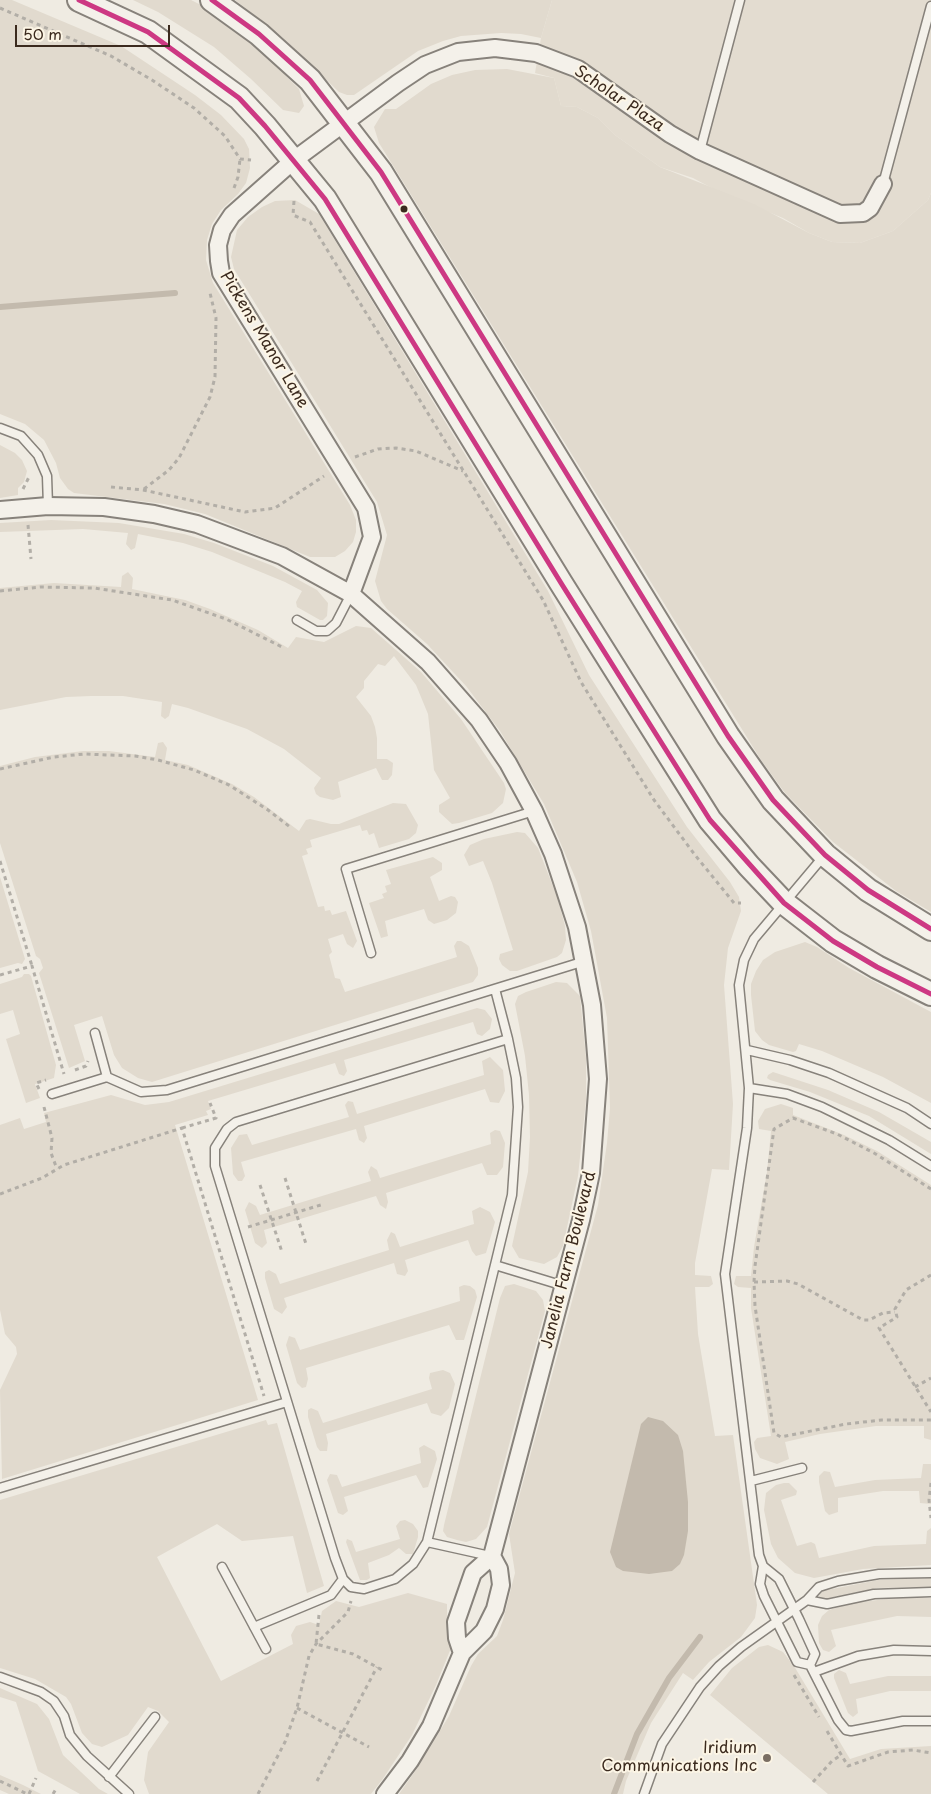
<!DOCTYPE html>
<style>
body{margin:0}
#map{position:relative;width:931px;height:1794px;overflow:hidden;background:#efebe2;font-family:"Playpen Sans",sans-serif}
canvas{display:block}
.scale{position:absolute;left:15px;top:25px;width:155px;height:22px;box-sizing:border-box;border:2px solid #3b2a1e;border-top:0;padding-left:6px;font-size:15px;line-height:18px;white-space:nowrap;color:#3b2a1e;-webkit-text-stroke:4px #fcf5e5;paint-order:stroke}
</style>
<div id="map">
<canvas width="931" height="1794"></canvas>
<div class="scale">50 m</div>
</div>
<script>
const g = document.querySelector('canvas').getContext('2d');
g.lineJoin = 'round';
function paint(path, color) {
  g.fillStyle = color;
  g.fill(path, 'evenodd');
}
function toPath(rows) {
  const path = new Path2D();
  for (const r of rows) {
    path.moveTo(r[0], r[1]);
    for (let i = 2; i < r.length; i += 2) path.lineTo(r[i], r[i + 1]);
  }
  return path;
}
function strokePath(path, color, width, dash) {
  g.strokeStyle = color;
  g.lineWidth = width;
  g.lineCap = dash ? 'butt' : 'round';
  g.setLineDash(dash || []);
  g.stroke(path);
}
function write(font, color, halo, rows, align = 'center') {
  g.font = font + ' "Playpen Sans",sans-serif';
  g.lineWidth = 4;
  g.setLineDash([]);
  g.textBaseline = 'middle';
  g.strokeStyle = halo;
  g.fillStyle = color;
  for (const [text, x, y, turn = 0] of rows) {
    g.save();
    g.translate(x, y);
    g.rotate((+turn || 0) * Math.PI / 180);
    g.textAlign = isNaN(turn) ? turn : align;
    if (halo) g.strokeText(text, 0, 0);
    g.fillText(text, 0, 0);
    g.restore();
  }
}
paint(toPath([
 [552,0,931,0,931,193,928,200,893,231,860,243,832,242,809,233,783,218,721,193,693,178,660,167,615,135,598,118,577,107,561,106,554,78,535,73,541,38]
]), '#e3dcd0');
paint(toPath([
 [0,0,12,0,121,46,195,95,221,115,244,139,249,149,250,168,246,183,238,194,221,210,212,224,207,240,206,260,213,283,350,505,356,520,356,532,353,542,345,551,335,557,310,557,205,514,164,504,74,493,68,489,60,478,56,463,44,440,25,424,0,414],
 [133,0,191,0,201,5,263,53,299,89,304,106,299,113,283,110,251,79,214,47,158,12],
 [235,0,552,0,541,38,521,34,501,33,461,36,443,41,418,51,354,95,347,95,339,92,283,38],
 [507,69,554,78,561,106,577,107,598,118,615,135,660,167,754,204,809,233,832,242,860,243,893,231,928,200,931,193,931,912,896,891,833,842,785,793,761,760,379,143,374,127,385,109,396,109,431,84,452,75,475,70],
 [295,200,319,214,548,591,589,675,687,827,730,882,739,897,741,911,728,948,724,985,733,1104,729,1170,712,1169,695,1263,695,1275,711,1276,713,1284,709,1287,695,1287,698,1334,715,1436,733,1435,757,1605,755,1618,741,1637,709,1662,693,1680,683,1673,651,1723,626,1781,623,1794,399,1794,418,1767,449,1716,471,1666,478,1654,497,1636,503,1620,515,1573,509,1534,598,1205,607,1143,610,1108,607,1018,591,931,577,882,544,804,500,731,466,686,427,644,387,609,381,601,375,581,387,535,377,502,234,269,231,257,237,230,248,217,262,207,275,201],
 [0,445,15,453,22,460,27,471,24,482,18,488,18,495,0,498],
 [51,520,119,523,184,534,214,543,273,566,317,590,328,603,327,616,323,620,320,620,297,607,296,602,302,591,285,582,212,552,183,543,138,534,135,548,131,550,126,544,128,533,83,529,0,532,0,523],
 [128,572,133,578,132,589,185,600,210,609,258,630,288,648,296,637,324,642,356,626,371,628,421,672,461,719,504,783,506,789,503,803,492,813,459,823,452,824,439,812,439,805,450,798,434,770,428,714,416,685,394,656,385,666,378,664,364,681,364,688,356,697,371,716,375,727,377,738,377,759,387,759,393,763,392,775,388,780,382,780,376,768,338,782,341,797,333,800,320,797,316,794,314,788,321,778,284,749,247,729,188,708,172,704,169,716,165,719,161,716,162,702,123,696,91,696,66,697,0,710,0,588,54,583,121,587,122,576],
 [163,742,167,748,165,760,188,765,232,784,254,797,299,831,306,820,310,819,331,824,339,824,393,803,406,804,418,825,416,833,409,839,379,848,374,833,369,835,367,830,362,831,360,825,310,840,312,847,306,849,308,854,302,856,318,907,324,906,325,911,330,910,332,915,346,911,357,941,353,948,347,944,343,934,328,939,332,952,329,955,335,978,340,979,345,992,457,957,454,946,457,941,461,941,469,946,478,968,478,975,473,982,152,1082,138,1078,122,1068,114,1055,102,1016,74,1025,85,1061,69,1068,39,973,43,968,40,959,36,956,0,843,0,766,35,757,83,751,109,751,155,757,158,743],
 [517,832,525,833,538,848,558,899,565,926,566,940,562,953,557,957,517,971,510,971,502,965,499,959,500,954,513,950,492,883,483,861,469,866,464,855,470,845,484,839],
 [433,857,442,863,442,870,430,877,439,901,451,896,455,897,458,902,456,913,447,920,434,924,428,920,424,909,385,921,388,936,381,938,369,903,384,898,382,894,387,892,385,886,391,884,386,870],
 [0,877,25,959,22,964,18,963,0,968],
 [805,942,817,947,849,968,931,1012,931,1103,883,1077,822,1051,799,1044,796,1051,793,1052,769,1045,762,1040,755,1031,751,995,751,984,756,971,763,960,775,952],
 [24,974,29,974,31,976,56,1065,54,1078,35,1084,40,1098,26,1103,6,1039,20,1034,13,1010,0,1014,0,984,22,977],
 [556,982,567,983,580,996,586,1058,586,1100,578,1176,563,1246,557,1257,544,1264,519,1258,512,1246,528,1172,530,1137,529,1095,525,1056,515,1004,518,996,526,992],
 [477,1008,485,1010,492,1019,490,1029,482,1036,477,1034,473,1022,344,1060,347,1071,344,1076,339,1074,335,1063,208,1101,211,1109,206,1111,208,1115,175,1125,258,1400,2,1479,0,1390,17,1354,16,1347,5,1334,0,1310,0,1125,20,1118,24,1129,46,1122,44,1113,111,1095,145,1105,169,1102],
 [490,1057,503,1070,505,1091,499,1103,490,1102,485,1089,364,1126,367,1138,364,1143,359,1140,356,1129,241,1162,245,1176,242,1181,238,1181,233,1174,231,1148,239,1135,247,1134,252,1145,349,1117,345,1105,348,1101,353,1102,357,1114,484,1075,482,1061],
 [773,1072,828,1090,879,1112,931,1142,931,1154,869,1116,810,1092,770,1080,767,1078,768,1075],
 [781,1104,793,1108,793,1115,844,1135,877,1151,931,1185,931,1440,924,1438,924,1426,876,1426,820,1434,785,1442,789,1459,777,1464,760,1458,755,1449,754,1442,757,1438,771,1436,751,1308,751,1288,738,1287,734,1284,736,1276,751,1276,754,1247,767,1172,771,1131,759,1129,758,1121,765,1109],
 [495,1130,500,1131,505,1143,503,1167,497,1175,487,1175,482,1163,386,1193,388,1202,386,1209,380,1205,376,1196,264,1230,267,1243,262,1248,255,1243,245,1210,249,1202,256,1206,260,1215,371,1181,368,1172,371,1166,377,1170,380,1178,491,1144,490,1133],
 [480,1207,490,1212,495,1222,486,1253,476,1256,472,1251,468,1240,405,1260,408,1271,405,1276,397,1274,394,1263,284,1298,287,1307,282,1314,274,1309,265,1278,265,1272,269,1270,276,1274,280,1284,389,1250,387,1240,391,1232,395,1234,400,1247,474,1224,472,1211],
 [514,1284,536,1291,543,1300,545,1311,487,1527,476,1539,466,1542,457,1540,447,1537,443,1531,444,1525,500,1298,505,1286],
 [464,1285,470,1286,475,1290,477,1297,464,1340,456,1340,449,1325,306,1368,308,1379,306,1387,302,1388,297,1383,286,1345,289,1336,295,1338,300,1350,460,1301,459,1287],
 [443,1370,450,1373,455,1384,449,1408,441,1416,431,1413,427,1403,326,1434,328,1443,327,1451,320,1451,317,1447,308,1417,308,1410,311,1408,318,1411,323,1423,432,1389,429,1378,430,1373],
 [266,1420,268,1425,277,1423,324,1586,307,1593,293,1536,242,1541,217,1524,157,1557,221,1681,293,1644,291,1635,296,1626,310,1622,319,1625,322,1611,336,1601,359,1607,408,1593,447,1604,447,1629,451,1648,436,1685,412,1735,382,1780,371,1794,149,1794,144,1780,148,1752,169,1722,158,1711,148,1707,128,1735,102,1747,92,1744,82,1733,71,1704,66,1697,35,1679,0,1668,0,1500],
 [424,1445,435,1451,437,1459,428,1487,423,1488,416,1475,344,1497,348,1511,343,1515,338,1513,327,1480,330,1474,337,1475,342,1487,421,1463,419,1448],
 [923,1464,931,1464,931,1504,920,1503,919,1491,883,1491,838,1498,838,1512,829,1515,825,1511,819,1482,819,1476,824,1471,830,1472,835,1487,875,1480,921,1478],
 [784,1483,789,1483,797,1491,796,1495,781,1500,797,1546,811,1542,815,1544,819,1558,874,1546,926,1544,927,1531,931,1528,931,1565,863,1569,814,1578,795,1573,778,1558,771,1544,764,1510,766,1493,776,1485],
 [405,1520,413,1524,418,1531,418,1537,413,1554,406,1554,399,1548,389,1555,368,1563,370,1578,367,1580,360,1580,346,1542,347,1539,352,1541,356,1552,400,1539,396,1526,400,1521],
 [931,1578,931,1587,877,1588,825,1599,821,1599,819,1596,822,1591,878,1580],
 [911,1596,931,1598,931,1617,897,1616,831,1630,836,1646,829,1652,823,1650,819,1643,818,1625,822,1616,829,1610,852,1603],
 [768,1645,783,1652,794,1666,850,1759,881,1749,931,1746,931,1794,828,1794,710,1695,732,1668,759,1647],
 [839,1670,846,1673,850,1684,888,1676,931,1676,931,1691,890,1691,856,1699,858,1713,853,1717,848,1713,834,1678,834,1674],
 [0,1688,37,1704,49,1719,63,1755,99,1789,108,1794,80,1794,38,1771,16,1702,0,1697],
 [0,1775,23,1785,41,1794,9,1794,0,1790]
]), '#e1dace');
paint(toPath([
 [648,1417,663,1421,678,1435,683,1451,688,1502,688,1531,684,1555,680,1564,672,1571,649,1574,623,1571,616,1567,610,1552,641,1424]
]), '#c3baad');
strokePath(toPath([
 [0,307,175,293],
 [614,1794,637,1734,669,1678,700,1637]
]), '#c3baad', 6);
const service = toPath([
 [700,151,740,0],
 [883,184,931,6],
 [0,428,21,436,38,455,47,476,48,506],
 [297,620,316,631,327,631,336,623,351,594],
 [371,953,346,869,534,811],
 [495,989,508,1039,516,1078,518,1107,512,1195,495,1265,427,1542,413,1564,395,1579,364,1589,351,1587,343,1579,335,1558,215,1166,215,1148,227,1129,236,1122,508,1039],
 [95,1033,107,1077],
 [747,1050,790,1060,829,1073,907,1108,931,1124],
 [749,1088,787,1094,822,1107,889,1140,931,1166],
 [52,1094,107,1077,141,1092,167,1090,585,961],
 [495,1265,564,1286],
 [751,1481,802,1468],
 [0,1488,287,1402],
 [427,1542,490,1556],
 [763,1566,760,1584,764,1596,797,1662,810,1665],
 [222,1567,266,1649],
 [931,1573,879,1574,838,1581,819,1587,807,1600,827,1604,874,1594,931,1592],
 [254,1627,331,1595,343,1579],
 [810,1665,815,1654,799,1619,779,1579,763,1566,759,1555,725,1274,747,1128,749,1088,739,985,744,960,754,939,823,857],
 [810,1665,838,1720,846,1730,851,1731,903,1721,931,1721],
 [814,1672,858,1656,894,1650,931,1651],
 [0,1677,41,1692,54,1701,64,1716,70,1735,87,1756,129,1794],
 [109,1777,155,1717],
 [644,1794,662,1744,700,1687,719,1666,741,1647,807,1600]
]);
const minor = toPath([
 [0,510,48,506,104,507,154,514,197,524,282,556,351,594,428,662,479,720,508,763,534,811,553,854,577,927,592,1005,598,1079,591,1173,581,1220,492,1556,473,1573,456,1622,457,1638,462,1653],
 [351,594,372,537,366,508,221,273,219,261,218,245,222,230,232,215,294,160,398,83,425,65,458,52,495,48,536,53,578,69,670,134,700,151,840,214,863,213,870,208,883,184],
 [385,1794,410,1761,431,1726,462,1653,484,1631,495,1609,501,1585,499,1569,492,1556]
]);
const secondary = toPath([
 [79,0,148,32,239,98,265,126,325,199,561,583,710,820,749,866,784,903,833,941,877,967,931,994],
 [212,0,259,34,310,80,381,172,728,736,773,800,825,855,868,890,931,929]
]);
strokePath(service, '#87827b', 11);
strokePath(minor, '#87827b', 20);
strokePath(secondary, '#87827b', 26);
strokePath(toPath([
 [0,8,111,56,152,80,194,108,225,136,240,159,251,160],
 [234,188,238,177,240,159],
 [294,201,293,215,310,222,543,600,581,682,654,800,695,855,734,903,741,903],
 [355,457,378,449,396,448,416,451,463,471],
 [111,487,143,490,245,512,275,508,324,476],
 [23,489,30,475],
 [144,489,169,470,179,458,210,397,215,377,216,318,210,293],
 [28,525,31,559],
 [0,591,41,587,94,588,172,600,226,619,284,648],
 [0,769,54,757,84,754,135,756,158,760,194,770,229,785,268,810,290,827],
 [0,861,32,966],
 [0,975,32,966,64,1074],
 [75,1070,86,1066,88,1061],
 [39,1089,36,1083,46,1080],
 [44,1107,52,1138,51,1153,57,1169],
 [182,1128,216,1118,210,1103],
 [285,1178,306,1244],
 [260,1185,282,1252],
 [931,1189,874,1153,837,1134,793,1118,774,1129,755,1266,754,1282,755,1306,774,1433,781,1437,846,1424,882,1420,931,1420],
 [0,1194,42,1178,64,1165,182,1128,264,1396],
 [248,1227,324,1204],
 [931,1275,906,1290,895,1309,897,1317,879,1328,931,1412],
 [754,1282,787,1281,798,1284,863,1320,869,1320,883,1313,895,1312],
 [915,1387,931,1378],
 [931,1483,929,1500,931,1518],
 [319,1615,316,1644,353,1654,384,1671],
 [794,1675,819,1717],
 [297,1708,369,1747],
 [827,1731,848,1766,888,1752,913,1750,931,1753],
 [0,1781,27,1794],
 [317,1781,377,1667],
 [813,1782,832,1761,841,1755],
 [29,1794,36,1778],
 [53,1794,56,1789],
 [258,1794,285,1742,297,1708,309,1656,316,1644,348,1612,351,1601]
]), '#b2aea7', 3, [4, 4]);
strokePath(service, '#f4f1ea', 8);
strokePath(minor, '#f4f1ea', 16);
strokePath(secondary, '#f4f1ea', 22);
strokePath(toPath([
 [79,0,148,32,239,98,265,126,325,199,561,583,710,820,784,903,833,941,877,967,931,994],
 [212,0,259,34,310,80,381,172,728,736,773,800,825,855,868,890,931,929]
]), '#cd3883', 5);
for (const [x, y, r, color] of [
 [404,209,4.5,"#3b2a1e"],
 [767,1758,5,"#7a6e63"]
]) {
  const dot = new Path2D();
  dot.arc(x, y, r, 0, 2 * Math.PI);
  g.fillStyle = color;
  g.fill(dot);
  strokePath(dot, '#fcf5e5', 2);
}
write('16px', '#3b2a1e', '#fcf5e5', [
 ["Scholar Plaza",619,99,34],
 ["Pickens Manor Lane",264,340,59],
 ["Janelia Farm Boulevard",569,1260,-76]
]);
write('16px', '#3b2a1e', '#fcf5e5', [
 ["Iridium",757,1749],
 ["Communications Inc",757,1767]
], 'right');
</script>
